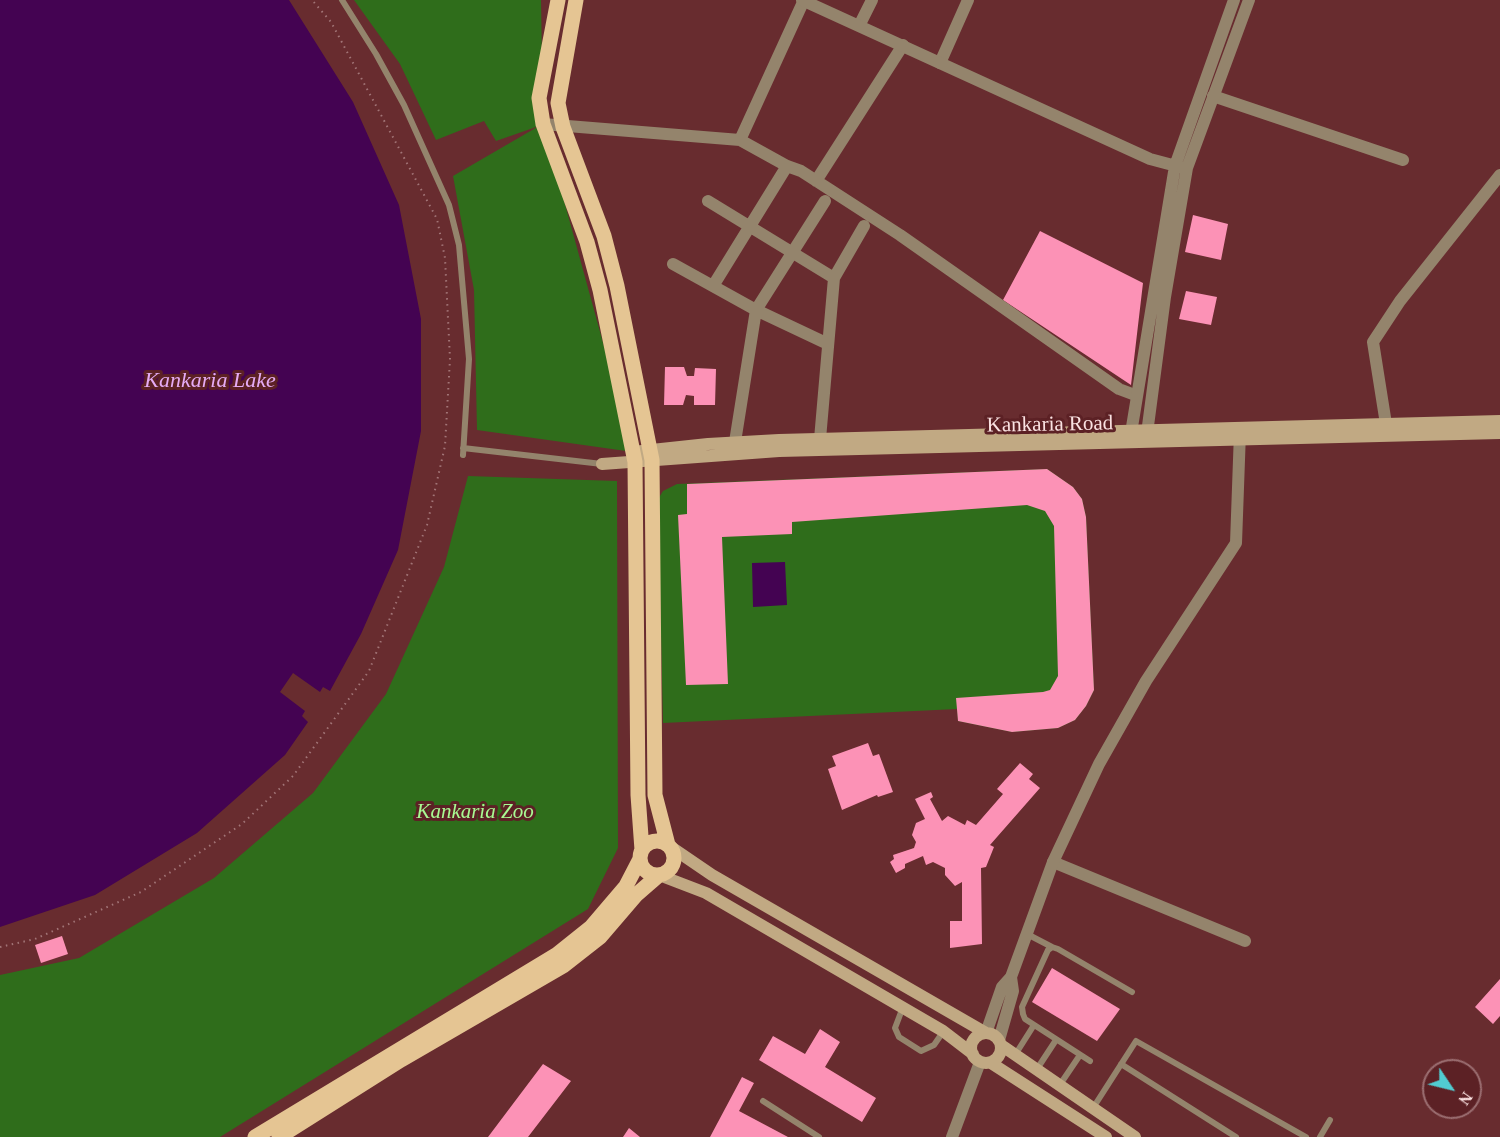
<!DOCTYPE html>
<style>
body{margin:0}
#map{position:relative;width:1500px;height:1137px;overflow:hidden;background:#682c2f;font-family:Georgia,serif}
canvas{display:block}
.north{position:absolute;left:1422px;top:1059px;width:60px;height:60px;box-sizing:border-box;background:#5c2125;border:2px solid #9b6e71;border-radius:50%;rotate:125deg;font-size:16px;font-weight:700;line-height:24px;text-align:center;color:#fae2e2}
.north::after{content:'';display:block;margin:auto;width:21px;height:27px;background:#51ccd1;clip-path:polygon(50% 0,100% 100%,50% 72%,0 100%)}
</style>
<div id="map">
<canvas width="1500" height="1137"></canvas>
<div class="north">N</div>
</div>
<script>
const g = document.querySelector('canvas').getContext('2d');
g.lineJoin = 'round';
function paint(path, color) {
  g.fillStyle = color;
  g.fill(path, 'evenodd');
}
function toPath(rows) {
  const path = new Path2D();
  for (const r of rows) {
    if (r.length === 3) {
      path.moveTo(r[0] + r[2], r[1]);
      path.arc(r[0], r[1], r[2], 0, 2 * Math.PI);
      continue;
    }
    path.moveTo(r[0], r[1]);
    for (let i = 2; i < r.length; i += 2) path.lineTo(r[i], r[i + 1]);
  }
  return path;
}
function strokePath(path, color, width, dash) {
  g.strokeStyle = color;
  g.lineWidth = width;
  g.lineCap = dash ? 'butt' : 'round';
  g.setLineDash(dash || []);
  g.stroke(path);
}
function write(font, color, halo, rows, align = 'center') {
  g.font = font + ' Georgia,serif';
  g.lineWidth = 6;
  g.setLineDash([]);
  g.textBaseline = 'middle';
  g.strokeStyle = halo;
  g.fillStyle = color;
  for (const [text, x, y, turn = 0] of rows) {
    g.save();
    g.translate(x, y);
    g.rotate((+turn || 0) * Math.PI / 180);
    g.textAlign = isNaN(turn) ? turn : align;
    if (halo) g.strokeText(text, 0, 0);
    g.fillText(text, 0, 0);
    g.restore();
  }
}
paint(toPath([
 [354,0,541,0,543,124,633,452,477,430,474,290,453,176,539,126,496,141,484,121,436,140,400,64],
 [1047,469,1073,487,1082,499,1086,517,1094,690,1086,706,1075,720,1058,728,1012,732,958,721,957,709,663,723,658,499,663,491,677,484],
 [468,476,617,481,618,848,588,909,220,1137,0,1137,0,975,79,958,214,878,313,793,386,694,444,567]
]), '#2f6d1b');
paint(toPath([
 [0,0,289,0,353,102,399,205,421,319,421,431,398,550,361,634,330,691,323,687,320,692,293,673,280,692,305,711,302,716,308,722,285,755,197,833,95,895,0,927],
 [785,562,787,605,753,607,752,563]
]), '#440352');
paint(toPath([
 [1193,215,1228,224,1221,260,1185,252],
 [1040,231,1143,283,1131,385,1003,300],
 [1186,291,1217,297,1211,325,1179,319],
 [665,367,684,367,687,376,694,376,695,368,716,369,715,405,694,405,694,396,686,395,683,405,664,405],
 [1047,469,1073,487,1082,499,1086,517,1094,690,1086,706,1075,720,1058,728,1012,732,958,721,956,698,1043,692,1050,690,1058,676,1054,526,1045,511,1027,505,792,522,792,534,722,537,728,684,686,685,678,515,687,514,687,484],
 [868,743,873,756,879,754,893,792,878,797,877,795,842,810,828,769,836,766,832,756],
 [1020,763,1033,774,1029,779,1040,788,990,845,994,847,986,867,981,868,982,944,950,948,950,921,962,921,962,882,955,886,945,875,945,868,933,862,926,865,923,856,905,864,905,868,896,873,890,862,894,859,893,855,914,848,916,842,912,835,916,823,925,819,915,799,931,792,933,797,930,799,942,821,948,816,965,825,967,820,976,825,1003,794,997,789],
 [62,936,68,954,41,963,35,945],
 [1052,968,1120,1009,1097,1041,1032,1002],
 [1500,979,1500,1016,1493,1024,1475,1007],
 [820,1029,840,1042,825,1067,876,1098,862,1122,759,1060,773,1036,805,1054],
 [543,1064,571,1081,528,1137,488,1137],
 [742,1077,754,1083,739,1111,788,1137,710,1137],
 [629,1128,640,1137,623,1137]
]), '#fc92b6');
strokePath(toPath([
 [0,947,35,939,141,892,242,824,293,776,369,671,427,525,445,446,450,359,445,258,437,219,331,22,312,0]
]), '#a27577', 2, [1.5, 4.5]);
strokePath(toPath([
 [342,0,376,54,404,105,449,205,459,245,469,359,463,455],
 [463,448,602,464],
 [1027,934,1052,947],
 [903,1007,895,1028,899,1037,921,1051,934,1045,943,1032],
 [1015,1055,1034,1025],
 [1090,1061,1025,1019,1023,1014,1022,1007,1048,950,1052,947,1058,949,1132,992],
 [1121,1064,1236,1137],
 [1037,1069,1056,1040],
 [1059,1086,1080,1055],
 [763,1101,819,1137],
 [1093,1108,1136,1041,1306,1137],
 [1320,1137,1330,1120]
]), '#94846c', 6);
strokePath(toPath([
 [860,24,872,0],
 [940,63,968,0],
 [1213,96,1403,160],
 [543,124,740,140,787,166,801,171,832,191,900,235,1119,389,1135,395],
 [740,140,804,0],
 [816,181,903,45],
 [708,201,834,278],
 [673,264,756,310,828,344],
 [713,286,787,166],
 [1386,424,1373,342,1400,301,1500,175],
 [820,439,834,278,864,226],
 [735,442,756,310,825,201],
 [1053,862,1245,941],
 [952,1137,980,1062]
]), '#94846c', 12);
strokePath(toPath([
 [802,0,1150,159,1180,167],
 [1130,439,1175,166,1234,0],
 [1146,441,1165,297,1187,168,1249,0],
 [986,1033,1002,987,1011,977,1053,862,1099,764,1146,681,1236,543,1240,432],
 [999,1040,1013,991,1011,977]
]), '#94846c', 12);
strokePath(toPath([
 [633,452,708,444,779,440,1500,421],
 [602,464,779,451,1500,433],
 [668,845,712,875,986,1033],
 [659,875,706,893,943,1031,973,1054],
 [986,1048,15],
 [1001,1045,1135,1137],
 [991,1063,1106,1137]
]), '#c1a983', 12);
strokePath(toPath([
 [558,0,539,98,543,124,587,242,600,290,635,462,638,795,642,850],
 [576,0,558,103,563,127,604,236,617,286,652,460,655,795,668,845],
 [657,858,17],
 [255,1137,556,955,591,927,626,886,640,859],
 [279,1137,401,1060,563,966,600,937,636,895,659,875]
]), '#e5c593', 15);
write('21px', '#fae2e2', '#5c2125', [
 ["Kankaria Road",1050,425,-1]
]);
write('italic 21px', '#a8fa92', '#5c2125', [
 ["Kankaria Zoo",475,812]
]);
write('italic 22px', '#e5abf5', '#5c2125', [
 ["Kankaria Lake",210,381]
]);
</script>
